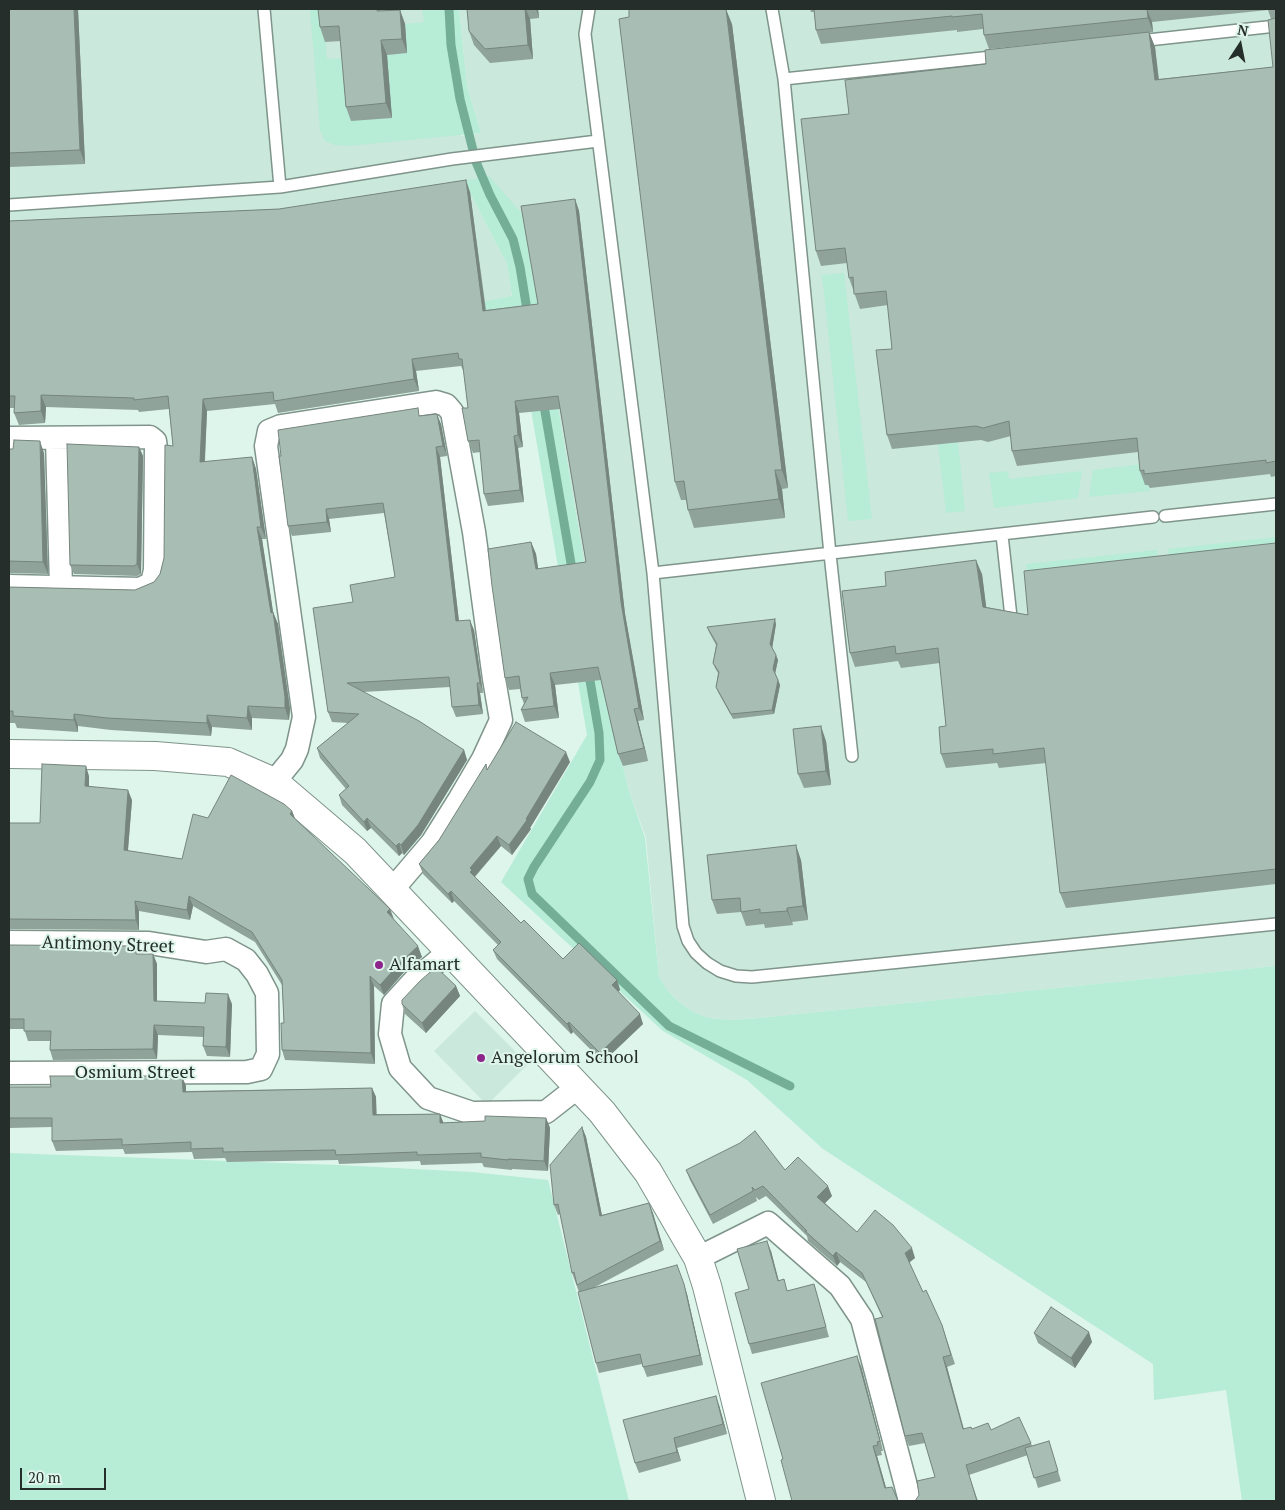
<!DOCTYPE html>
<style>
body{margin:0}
#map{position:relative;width:1285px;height:1510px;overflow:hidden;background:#def5eb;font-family:"PT Serif",serif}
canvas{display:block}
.frame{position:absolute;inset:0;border:10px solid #252e2a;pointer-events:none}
.north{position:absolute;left:1215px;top:20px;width:50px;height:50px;-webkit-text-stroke:4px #def5eb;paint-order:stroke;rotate:11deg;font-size:14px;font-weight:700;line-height:20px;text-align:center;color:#252e2a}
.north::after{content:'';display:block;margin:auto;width:18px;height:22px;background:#252e2a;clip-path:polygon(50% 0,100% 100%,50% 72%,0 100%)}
.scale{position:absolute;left:20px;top:1468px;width:86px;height:22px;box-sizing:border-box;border:2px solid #252e2a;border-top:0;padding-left:6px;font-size:15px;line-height:18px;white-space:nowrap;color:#252e2a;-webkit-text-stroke:4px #def5eb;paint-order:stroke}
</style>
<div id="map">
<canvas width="1285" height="1510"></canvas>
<div class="frame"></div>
<div class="north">N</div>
<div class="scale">20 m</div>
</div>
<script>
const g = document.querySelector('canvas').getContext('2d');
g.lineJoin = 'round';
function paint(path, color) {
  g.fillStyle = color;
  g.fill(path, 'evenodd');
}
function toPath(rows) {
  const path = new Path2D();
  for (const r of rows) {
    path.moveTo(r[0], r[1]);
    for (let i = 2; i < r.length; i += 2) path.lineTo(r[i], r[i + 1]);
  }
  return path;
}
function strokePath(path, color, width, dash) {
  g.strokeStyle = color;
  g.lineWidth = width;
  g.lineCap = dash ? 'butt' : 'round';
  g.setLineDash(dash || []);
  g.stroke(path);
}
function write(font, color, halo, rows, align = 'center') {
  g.font = font + ' "PT Serif",serif';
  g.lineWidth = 4;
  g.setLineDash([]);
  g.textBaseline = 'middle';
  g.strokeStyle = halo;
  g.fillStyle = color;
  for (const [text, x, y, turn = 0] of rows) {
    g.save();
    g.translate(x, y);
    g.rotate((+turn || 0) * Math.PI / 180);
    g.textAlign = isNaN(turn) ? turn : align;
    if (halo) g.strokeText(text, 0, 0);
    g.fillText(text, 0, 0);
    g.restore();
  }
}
paint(toPath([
 [9,9,441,9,461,136,481,133,467,86,459,9,1276,9,1276,966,749,1019,729,1020,709,1018,693,1012,679,1002,668,991,659,977,646,838,628,788,614,729,590,599,545,330,464,181,507,264,515,316,9,372],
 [475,1011,528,1064,487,1105,434,1051]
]), '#cae8dc');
paint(toPath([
 [310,9,323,9,327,59,365,57,405,24,424,22,422,9,459,9,467,86,481,133,348,146,335,145,325,141,320,130],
 [489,176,526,218,607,698,628,788,645,838,659,977,668,991,679,1002,693,1012,709,1018,729,1020,749,1019,1276,966,1276,1501,1242,1501,1226,1390,1154,1400,1153,1364,823,1149,747,1080,663,1031,501,882,587,735,515,317,194,372,9,372,9,347,193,359,512,296,507,264,464,181],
 [844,273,872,519,848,521,822,275],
 [958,442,965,511,946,513,938,444],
 [1143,464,1150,491,1089,497,1093,470],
 [1008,471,1009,479,1082,471,1078,498,994,508,989,473],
 [1276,537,1276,557,1171,569,1168,549],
 [1157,550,1159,570,1029,585,1026,564],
 [9,1153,337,1165,472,1172,548,1180,629,1501,9,1501]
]), '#b7ecd6');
strokePath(toPath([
 [449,9,451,45,460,99,476,162,490,195,513,239,520,267,528,316],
 [543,400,573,575],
 [588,669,599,733,600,760,590,782,534,867,528,879,532,894,669,1026,790,1086]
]), '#75ae97', 9);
const lane = toPath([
 [264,9,280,187],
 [589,9,585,34,653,573,683,926,688,941,696,953,707,963,720,971,736,976,752,977,1276,924],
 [772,9,784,79,830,554,852,756],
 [1139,41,1276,26],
 [784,79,1001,56],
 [9,205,280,187,452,159,598,141],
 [1165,516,1276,504],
 [1002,535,1011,617],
 [653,573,1153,517]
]);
const street = toPath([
 [9,438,150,437,155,441,156,448,155,570,152,583,140,589,9,586],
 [57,439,61,587],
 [274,782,292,760,297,749,304,717,266,446,269,431,281,426,436,402,446,405,452,412,474,532,494,679,501,720,483,759,459,800,432,843,392,890],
 [9,942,149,943,206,952,226,949,246,960,257,974,267,993,268,1054,261,1069,247,1072,9,1073],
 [450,951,414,981,393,1004,390,1034,400,1068,428,1098,472,1113,546,1112,578,1087],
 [698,1258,768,1223,840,1286,862,1319,910,1501]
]);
const secondary = toPath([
 [9,754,155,756,228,762,274,782,355,851,602,1112,648,1172,698,1258,707,1286,761,1501]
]);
strokePath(lane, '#7f948b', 14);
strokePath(street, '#7f948b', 25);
strokePath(secondary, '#7f948b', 30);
strokePath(lane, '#fff', 11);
strokePath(street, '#fff', 22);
strokePath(secondary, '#fff', 28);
paint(toPath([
 [9,9,78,9,85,164,9,167],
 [318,9,380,9,381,11,400,10,405,24,407,53,387,55,392,118,351,121,346,107,341,41,325,42,320,27],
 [467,9,538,9,539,18,530,19,533,59,490,63,474,45,469,31],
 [810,9,1276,9,1276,476,1271,477,1270,474,1150,488,1148,485,1145,485,1140,471,1138,452,1017,466,1012,451,1011,436,988,442,981,440,892,449,887,435,892,349,888,305,860,309,849,278,847,263,821,266,816,251,849,114,986,64,1149,32,1155,47,1159,79,1273,67,1271,19,1268,10,1152,22,1153,32,989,49,984,35,983,29,957,32,957,30,821,44,816,30,814,12,811,12],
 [732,24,788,488,782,489,785,518,694,528,688,510,686,500,681,500,675,482],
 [470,192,486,310,538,304,575,199,579,211,625,614,644,720,638,721,648,761,623,766,618,754,601,680,555,685,559,718,525,722,521,710,524,704,522,698,520,689,509,690,505,678,531,542,536,554,538,569,586,562,560,409,519,413,523,447,518,448,524,502,488,506,484,494,480,452,473,453,468,441,468,408,464,372,461,366,416,371,419,391,278,413,275,404,207,411,205,462,252,457,256,469,266,539,262,539,273,612,278,624,290,709,289,720,252,718,252,730,212,727,211,736,111,730,78,726,78,732,17,728,15,723,9,723,9,587,135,590,154,582,160,574,164,558,173,446,169,409,139,412,138,410,46,407,45,423,19,425,14,413,14,408,9,408,9,221,279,209],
 [421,416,441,424,447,456,440,457,459,621,474,630,483,693,480,693,483,714,456,717,452,707,450,687,363,692,464,750,467,760,421,835,404,855,402,853,399,856,371,828,367,831,342,805,339,795,346,789,320,758,317,748,348,723,332,722,328,712,353,602,395,577,384,513,329,519,331,532,292,536,288,526],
 [139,447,143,456,141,574,137,576,74,574,70,565],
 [9,449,44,453,48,574,9,573],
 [1276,543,1276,884,1066,908,1060,893,1046,763,999,768,997,763,946,768,941,754,946,726,940,663,901,668,898,661,855,667,850,653,886,586,982,574,986,607,1028,615],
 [776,624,772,648,778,660,775,673,780,685,774,714,733,719,718,692,716,687,718,673,715,668,713,663,716,645,709,632,707,627],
 [826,741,831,785,804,788,798,774],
 [570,762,530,828,531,829,512,855,501,846,475,877,521,923,563,959,617,980,620,990,618,992,643,1024,603,1062,573,1032,571,1034,497,959,493,950,498,945,454,901,452,903,423,874,419,864,439,840,487,769],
 [89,776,89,786,132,800,128,851,182,859,208,818,292,811,295,819,393,918,422,957,404,972,384,995,374,986,375,1064,285,1060,282,1050,284,1023,282,985,255,942,193,906,190,920,139,911,139,930,9,929,9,823,40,823],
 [801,860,808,920,792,922,793,925,765,928,764,924,746,926,741,912,717,914,712,900],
 [9,945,138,954,153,954,157,964,157,1002,232,1004,230,1057,207,1056,203,1046,204,1037,158,1035,157,1059,53,1060,50,1050,50,1041,28,1041,24,1029,9,1029],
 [456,986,460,996,426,1033,405,1014,402,1004],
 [186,1086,186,1091,372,1088,376,1097,376,1114,440,1114,443,1123,546,1118,550,1128,548,1171,512,1169,512,1170,484,1167,482,1163,421,1165,420,1161,339,1164,338,1160,227,1162,225,1158,194,1159,192,1152,125,1154,123,1149,56,1151,52,1141,52,1127,9,1128,9,1087],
 [582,1127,586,1137,602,1215,649,1203,664,1250,595,1287,687,1294,703,1365,647,1377,642,1364,599,1373,596,1363,579,1292,572,1273,560,1214,558,1215,554,1205],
 [686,1170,785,1170,832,1196,825,1203,857,1232,915,1258,909,1263,923,1292,942,1325,955,1364,947,1367,964,1429,991,1430,1031,1443,1032,1446,1049,1441,1061,1481,1038,1488,1028,1455,969,1475,978,1501,915,1501,935,1477,925,1443,909,1446,905,1436,882,1317,866,1282,840,1262,837,1266,808,1241,807,1236,766,1196,759,1200,756,1197,757,1201,713,1224,690,1180],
 [771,1251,779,1281,788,1291,814,1284,817,1294,829,1337,752,1354,749,1344,749,1289],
 [1034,1333,1092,1342,1075,1368,1038,1343],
 [861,1366,883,1451,881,1451,882,1455,877,1456,886,1488,898,1501,783,1459],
 [719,1405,727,1434,677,1448,681,1461,639,1473,635,1463]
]), '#90a39b');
paint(toPath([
 [74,9,78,9,85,164,80,150],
 [525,9,526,9,530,19,533,59,528,45],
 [536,9,538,9,539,18],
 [726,9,732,24,788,488,782,470],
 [1147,9,1152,22,1153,32,1148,18],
 [400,10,405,24,407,53,402,39],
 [1149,32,1155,47,1160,94,1155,80],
 [381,40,387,55,392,118,386,103],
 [466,180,470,192,487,323,483,311],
 [575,199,579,211,625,614,644,720,639,708,621,602],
 [412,359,416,371,419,391,414,379],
 [41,395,46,407,45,423,41,411],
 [203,399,207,411,204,474,200,462],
 [515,401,519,413,523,447,518,435],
 [437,414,441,424,447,456,443,446],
 [514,436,518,448,524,502,520,490],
 [40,441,44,453,48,574,43,562],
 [139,447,143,456,141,574,137,564],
 [436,447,440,457,460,631,456,621],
 [252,457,256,469,266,539,261,527],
 [775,470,782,489,785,518,779,499],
 [326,509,329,519,331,532,327,522],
 [257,527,262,539,275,625,271,613],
 [531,542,536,554,540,581,536,569],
 [976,560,982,574,988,621,983,607],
 [273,612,278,624,290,709,289,720,285,708],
 [775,619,776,624,772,649,770,644],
 [470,620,474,630,483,693,480,683],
 [776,655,778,660,775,674,773,669],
 [550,673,555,685,559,718,554,706],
 [778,680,780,685,774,714,772,710],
 [477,683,480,693,483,714,479,705],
 [248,706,252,718,252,730,247,718],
 [634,709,638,721,648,761,644,748],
 [74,714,78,726,78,732,74,720],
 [207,715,212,727,211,736,207,723],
 [821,726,826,741,831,785,826,771],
 [464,750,467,760,421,835,404,855,401,845],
 [566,752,570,762,530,828,531,829,512,855,509,845,526,819],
 [86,766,89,776,89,796,85,786],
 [128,790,132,800,127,860,124,850],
 [292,811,296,821,290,814],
 [367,818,371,828,367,831,364,822],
 [497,836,501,846,474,877,470,872,470,868],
 [399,843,402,853,399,856,396,846],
 [796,845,801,860,808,920,803,906],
 [451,891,454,901,452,903,448,894],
 [189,896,193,906,190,920,187,910],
 [135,901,139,911,139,930,136,920],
 [787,908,792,922,793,925,787,911],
 [390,909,394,919,387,912],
 [418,946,422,957,404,972,384,995,380,985,401,962],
 [153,954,157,964,157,1012,154,1001],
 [370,976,374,986,375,1064,371,1053],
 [617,980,620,990,615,995,612,985],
 [456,986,460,996,426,1033,422,1023],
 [228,994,232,1004,230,1057,226,1047],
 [640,1014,643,1024,603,1062,600,1053],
 [569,1022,573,1032,571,1034,567,1024],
 [154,1025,158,1035,157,1059,153,1049],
 [182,1076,186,1086,186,1101,183,1092],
 [372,1088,376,1097,377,1124,373,1115],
 [440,1114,444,1124,440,1123],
 [546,1118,550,1128,548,1171,544,1161],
 [582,1127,586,1137,604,1226,600,1216],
 [828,1186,832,1196,821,1207,817,1197],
 [649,1203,653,1213,664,1250,660,1241],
 [767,1241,771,1251,781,1291,778,1281],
 [912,1248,915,1258,908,1263,905,1253],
 [836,1252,840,1262,837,1266,833,1256],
 [684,1284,687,1294,703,1365,700,1355],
 [1089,1332,1092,1342,1075,1368,1071,1358],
 [857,1356,861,1366,883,1451,880,1441],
 [943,1357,947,1367,966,1439,963,1429],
 [716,1396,719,1405,727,1434,723,1424],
 [674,1438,677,1448,681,1461,677,1452],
 [873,1446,877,1456,889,1498,885,1488]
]), '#76857e');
const building = toPath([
 [9,9,74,9,80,150,9,153,9,9],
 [318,9,377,9,377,11,400,10,402,39,381,40,386,103,346,107,339,26,320,27,318,9],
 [467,9,525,9,528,45,485,49,469,31,467,9],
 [629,9,726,9,782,470,775,470,779,499,688,510,684,481,675,482,619,19,629,17,629,9],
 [814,9,1147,9,1148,18,984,35,982,14,952,17,952,16,816,30,814,9],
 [1276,16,1276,461,1266,463,1266,460,1144,474,1144,470,1140,471,1137,438,1012,451,1009,421,983,428,976,426,887,435,876,350,892,349,886,291,854,294,853,277,849,278,845,248,816,251,801,119,849,114,845,80,986,64,985,50,1149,32,1155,80,1273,67,1268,20,1276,18,1276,16],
 [466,180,483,311,538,304,521,206,575,199,621,602,639,708,634,709,644,748,618,754,598,667,550,673,554,706,521,710,528,697,522,698,519,676,505,678,492,586,488,549,531,542,536,569,586,562,558,396,515,401,518,435,514,436,520,490,484,494,479,440,468,441,462,408,468,408,462,359,459,359,458,353,412,359,414,379,274,401,273,392,203,399,200,462,252,457,261,527,257,527,271,613,273,612,285,697,285,708,248,706,247,718,207,715,207,723,107,718,74,714,74,720,13,716,13,711,9,711,9,587,135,590,154,582,160,574,164,558,165,445,173,446,168,396,134,400,134,398,41,395,41,411,14,413,15,396,9,396,9,221,279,209,466,180],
 [418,408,419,416,437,414,443,446,436,447,456,621,470,620,480,683,477,683,479,705,452,707,449,677,347,683,419,721,464,750,418,825,401,845,399,843,396,846,367,818,364,822,339,795,349,786,317,748,359,714,328,712,313,608,353,602,350,585,395,577,383,503,326,509,327,522,288,526,279,456,281,456,278,430,418,408],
 [14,440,40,441,43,562,9,561,9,449,13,449,14,440],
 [67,444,139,447,137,564,134,566,70,565,67,444],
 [1276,543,1276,869,1060,893,1044,748,993,754,993,749,941,754,939,727,946,726,938,648,896,654,895,646,850,653,842,591,886,586,885,572,976,560,983,607,1028,615,1024,571,1276,543],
 [775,619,770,644,776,655,773,669,778,680,772,710,731,714,716,687,719,672,713,663,717,644,707,627,775,619],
 [516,722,566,752,526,819,527,820,509,845,497,836,470,868,472,870,470,872,521,923,524,920,563,959,579,943,617,980,612,985,640,1014,600,1053,569,1022,567,1024,493,950,501,942,451,891,448,894,419,864,439,840,486,764,487,770,516,722],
 [821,726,826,771,798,774,793,729,821,726],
 [42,764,86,766,85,786,128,790,124,850,182,859,193,814,208,818,231,775,284,804,292,811,290,814,390,909,387,912,418,946,401,962,380,985,370,976,371,1053,282,1050,281,1023,284,1023,282,980,252,932,189,896,187,910,135,901,136,920,9,919,9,823,40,823,42,764],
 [796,845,803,906,787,908,787,911,760,913,760,909,741,912,740,898,712,900,707,855,796,845],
 [9,945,136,946,136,954,153,954,154,1001,205,1003,206,993,228,994,226,1047,203,1046,204,1027,154,1025,153,1049,50,1050,51,1031,24,1031,24,1019,9,1019,9,945],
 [436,967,456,986,422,1023,402,1004,402,1000,420,981,436,967],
 [50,1076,182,1076,183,1092,372,1088,373,1115,440,1114,440,1123,485,1121,485,1116,546,1118,544,1161,508,1159,508,1160,481,1157,481,1153,417,1155,417,1152,336,1155,335,1150,223,1152,223,1148,191,1149,191,1142,122,1145,122,1139,52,1141,52,1118,9,1118,9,1087,51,1087,50,1076],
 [582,1127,600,1216,649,1203,660,1241,577,1285,574,1272,572,1273,558,1204,554,1205,550,1165,582,1127],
 [755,1131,785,1170,798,1157,828,1186,817,1197,857,1232,875,1210,893,1225,912,1248,905,1253,923,1292,926,1290,942,1325,951,1355,943,1357,963,1429,971,1427,972,1429,988,1423,991,1430,1019,1417,1031,1443,966,1465,977,1501,915,1501,919,1495,917,1481,935,1477,922,1433,905,1436,875,1319,883,1317,862,1273,836,1252,833,1256,805,1231,807,1231,763,1186,755,1190,752,1187,753,1191,710,1215,686,1170,740,1143,755,1131],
 [767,1241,778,1281,784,1279,787,1291,814,1284,826,1327,749,1344,735,1293,749,1289,737,1249,767,1241],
 [677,1265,684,1284,700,1355,643,1367,640,1354,596,1363,578,1292,677,1265],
 [1051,1307,1089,1332,1071,1358,1034,1333,1051,1307],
 [857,1356,880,1441,877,1442,878,1445,873,1446,885,1488,892,1487,898,1501,792,1501,781,1460,783,1459,761,1383,857,1356],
 [716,1396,723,1424,674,1438,677,1452,635,1463,623,1420,716,1396],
 [1049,1441,1058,1471,1034,1478,1025,1448,1049,1441]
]);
paint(building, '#a8beb4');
strokePath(building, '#76857e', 1);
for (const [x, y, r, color] of [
 [379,965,5,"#8d258b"],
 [481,1058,5,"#8d258b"]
]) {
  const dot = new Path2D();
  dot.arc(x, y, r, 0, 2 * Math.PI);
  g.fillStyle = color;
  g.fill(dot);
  strokePath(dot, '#def5eb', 2);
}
write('18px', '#252e2a', '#def5eb', [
 ["Antimony Street",108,945,2],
 ["Osmium Street",135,1073]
]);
write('18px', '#252e2a', '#def5eb', [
 ["Alfamart",389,965],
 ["Angelorum School",491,1058]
], 'left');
</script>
